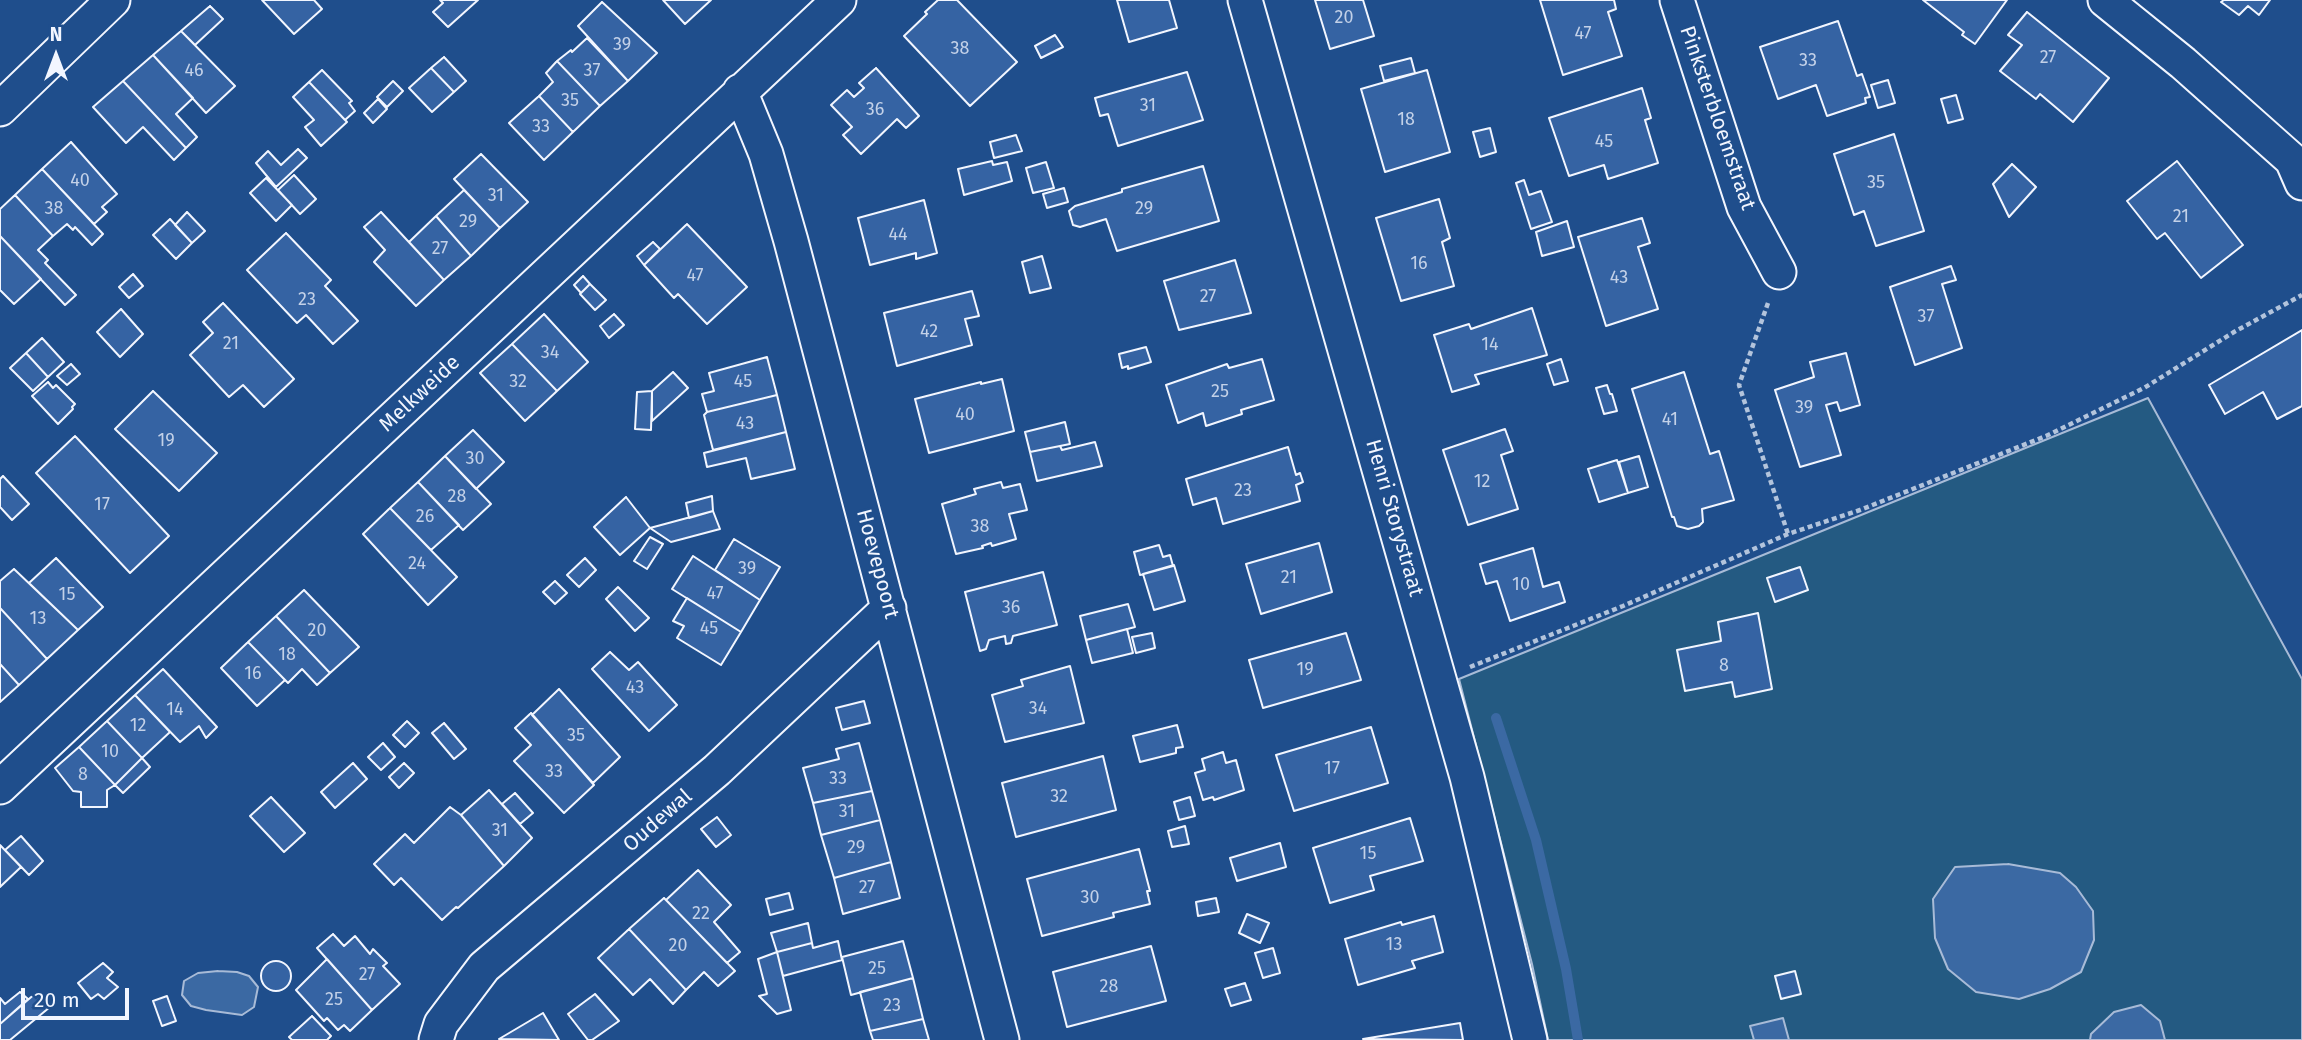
<!DOCTYPE html>
<style>
body{margin:0}
#map{position:relative;width:2302px;height:1040px;overflow:hidden;background:#1f4e8c;font-family:"Fira Sans",sans-serif}
canvas{display:block}
.north{position:absolute;left:21px;top:21px;width:70px;height:70px;-webkit-text-stroke:5px #1f4e8c;paint-order:stroke;rotate:0deg;font-size:19px;font-weight:700;line-height:28px;text-align:center;color:#f2f6ff}
.north::after{content:'';display:block;margin:auto;width:24px;height:32px;background:#f2f6ff;clip-path:polygon(50% 0,100% 100%,50% 72%,0 100%)}
.scale{position:absolute;left:21px;top:988px;width:108px;height:32px;box-sizing:border-box;border:4px solid #f2f6ff;border-top:0;padding-left:9px;font-size:21px;line-height:24px;white-space:nowrap;color:#f2f6ff;-webkit-text-stroke:5px #1f4e8c;paint-order:stroke}
</style>
<div id="map">
<canvas width="2302" height="1040"></canvas>
<div class="north">N</div>
<div class="scale">20 m</div>
</div>
<script>
const g = document.querySelector('canvas').getContext('2d');
g.lineJoin = 'round';
function paint(path, color) {
  g.fillStyle = color;
  g.fill(path, 'evenodd');
}
function toPath(rows) {
  const path = new Path2D();
  for (const r of rows) {
    if (r.length === 3) {
      path.moveTo(r[0] + r[2], r[1]);
      path.arc(r[0], r[1], r[2], 0, 2 * Math.PI);
      continue;
    }
    path.moveTo(r[0], r[1]);
    for (let i = 2; i < r.length; i += 2) path.lineTo(r[i], r[i + 1]);
  }
  return path;
}
function strokePath(path, color, width, dash) {
  g.strokeStyle = color;
  g.lineWidth = width;
  g.lineCap = dash ? 'butt' : 'round';
  g.setLineDash(dash || []);
  g.stroke(path);
}
function write(font, color, halo, rows, align = 'center') {
  g.font = font + ' "Fira Sans",sans-serif';
  g.lineWidth = 5;
  g.setLineDash([]);
  g.textBaseline = 'middle';
  g.strokeStyle = halo;
  g.fillStyle = color;
  for (const [text, x, y, turn = 0] of rows) {
    g.save();
    g.translate(x, y);
    g.rotate((+turn || 0) * Math.PI / 180);
    g.textAlign = isNaN(turn) ? turn : align;
    if (halo) g.strokeText(text, 0, 0);
    g.fillText(text, 0, 0);
    g.restore();
  }
}
const green = toPath([
 [2148,398,2302,679,2302,1040,1548,1040,1532,964,1459,679,2148,398]
]);
paint(green, '#245a82');
strokePath(green, '#a8bbd7', 2);
const water = toPath([
 [2008,864,2060,873,2076,887,2093,911,2094,940,2081,972,2050,989,2019,999,1976,992,1948,969,1935,938,1933,899,1955,867,2008,864],
 [218,971,237,972,249,976,258,987,254,1007,242,1015,206,1010,191,1006,182,995,184,981,198,973,218,971],
 [2141,1005,2160,1021,2165,1040,2090,1040,2091,1034,2114,1012,2141,1005],
 [1783,1018,1789,1040,1754,1040,1750,1026,1783,1018]
]);
paint(water, '#3b69a3');
strokePath(water, '#a8bbd7', 2);
strokePath(toPath([
 [1496,718,1536,840,1566,969,1578,1040]
]), '#3b69a3', 10);
const building = toPath([
 [262,0,314,0,322,9,294,34,262,0],
 [440,0,478,0,448,27,433,12,443,3,440,0],
 [663,0,711,0,685,24,663,0],
 [938,0,957,0,1017,62,970,106,904,36,927,14,925,12,938,0],
 [1117,0,1169,0,1177,28,1129,42,1117,0],
 [1315,0,1363,0,1374,36,1330,49,1315,0],
 [1540,0,1614,0,1616,9,1608,12,1622,56,1563,75,1540,0],
 [1923,0,2007,0,1975,44,1962,35,1964,32,1923,0],
 [2224,0,2223,0,2270,0,2259,15,2248,6,2239,15,2221,2,2224,0],
 [602,2,657,53,628,81,578,26,602,2],
 [210,6,223,19,195,45,181,31,210,6],
 [2027,12,2109,78,2073,122,2040,94,2036,99,2000,71,2022,45,2008,35,2027,12],
 [1838,21,1857,76,1862,74,1870,97,1865,98,1866,103,1827,116,1816,85,1778,99,1760,47,1838,21],
 [181,31,235,86,206,113,153,55,181,31],
 [1055,35,1063,47,1041,58,1035,46,1055,35],
 [587,38,628,81,600,106,557,61,571,50,572,52,587,38],
 [153,55,193,98,176,114,197,137,186,148,123,81,153,55],
 [444,57,466,81,454,92,431,68,444,57],
 [1411,58,1415,73,1384,81,1380,66,1411,58],
 [557,61,600,106,573,132,539,96,553,82,546,73,557,61],
 [431,68,454,92,432,112,409,88,431,68],
 [876,68,919,116,906,128,897,119,861,154,843,135,852,127,831,105,847,90,854,97,864,88,859,83,876,68],
 [322,70,352,101,349,103,355,111,345,120,309,82,322,70],
 [1427,70,1450,152,1385,172,1361,89,1427,70],
 [1187,72,1203,120,1118,146,1108,114,1100,116,1095,98,1187,72],
 [1888,80,1895,103,1878,108,1871,85,1888,80],
 [123,81,186,148,174,160,143,127,126,143,93,107,123,81],
 [393,81,403,91,387,107,377,97,393,81],
 [309,82,347,122,321,146,305,127,314,120,293,97,309,82],
 [1642,88,1651,118,1645,120,1658,163,1608,179,1604,165,1569,176,1549,118,1642,88],
 [1956,95,1963,119,1948,123,1941,99,1956,95],
 [539,96,573,132,544,160,509,123,539,96],
 [378,99,387,109,373,123,364,113,378,99],
 [1490,128,1496,152,1480,157,1473,132,1490,128],
 [1894,134,1924,231,1876,246,1864,211,1854,215,1834,154,1894,134],
 [1016,135,1022,151,994,158,990,142,1016,135],
 [71,142,117,194,102,207,107,212,94,224,42,169,71,142],
 [298,149,307,158,276,187,256,163,268,151,281,165,298,149],
 [481,154,528,202,500,228,454,179,481,154],
 [992,161,993,165,1007,162,1012,181,964,195,958,169,992,161],
 [2177,161,2243,245,2201,278,2165,233,2157,239,2127,201,2177,161],
 [1046,162,1054,188,1033,193,1026,168,1046,162],
 [2012,164,2036,187,2009,217,1993,184,2012,164],
 [1203,166,1219,221,1117,251,1106,219,1080,227,1073,225,1069,211,1075,206,1122,192,1122,189,1203,166],
 [42,169,103,234,92,245,75,227,73,230,67,224,53,236,15,195,42,169],
 [294,175,316,199,300,214,278,190,294,175],
 [266,178,292,205,276,221,250,193,266,178],
 [1524,180,1529,195,1541,191,1552,222,1531,229,1516,183,1524,180],
 [1064,188,1068,202,1047,208,1043,194,1064,188],
 [464,190,500,228,471,256,436,216,464,190],
 [15,195,53,236,38,250,48,260,45,263,76,295,65,305,0,236,0,209,15,195],
 [1439,199,1450,238,1442,242,1454,286,1401,301,1376,218,1439,199],
 [924,200,937,253,916,259,916,253,870,265,858,218,924,200],
 [187,212,205,231,192,243,175,225,187,212],
 [381,212,444,280,416,306,374,262,385,250,364,227,381,212],
 [436,216,471,256,444,280,409,242,436,216],
 [1642,218,1650,243,1638,247,1658,309,1606,326,1578,237,1642,218],
 [170,219,192,243,176,259,153,235,170,219],
 [1567,221,1574,247,1542,256,1536,232,1567,221],
 [687,224,747,287,707,324,678,294,674,298,644,265,687,224],
 [286,233,331,280,325,286,358,321,333,344,306,315,297,323,247,270,286,233],
 [0,236,41,279,14,304,0,290,0,236],
 [653,242,660,249,644,265,637,256,653,242],
 [1042,256,1051,288,1030,293,1022,262,1042,256],
 [1235,260,1251,313,1179,330,1164,281,1235,260],
 [1951,266,1956,280,1942,284,1962,348,1915,365,1890,287,1951,266],
 [133,274,143,286,129,298,119,287,133,274],
 [583,276,590,284,581,293,574,285,583,276],
 [590,284,606,300,595,310,580,294,590,284],
 [972,291,979,316,965,319,972,345,897,366,884,313,972,291],
 [223,303,294,379,264,407,243,385,229,397,190,355,213,333,203,322,223,303],
 [1532,308,1547,355,1475,375,1479,384,1452,392,1434,335,1469,324,1471,329,1532,308],
 [121,309,143,334,120,357,97,332,121,309],
 [544,314,588,362,557,391,512,344,544,314],
 [614,314,624,325,609,338,600,326,614,314],
 [2302,330,2302,406,2277,419,2263,392,2225,414,2209,385,2302,330],
 [42,338,64,362,48,377,26,353,42,338],
 [512,344,557,391,525,421,480,373,512,344],
 [1146,347,1151,362,1128,369,1128,366,1122,368,1119,354,1146,347],
 [26,353,48,377,33,391,10,368,26,353],
 [1846,353,1860,405,1840,411,1837,402,1826,405,1841,455,1800,467,1775,390,1814,377,1810,362,1846,353],
 [767,357,777,395,707,412,702,394,714,391,709,373,767,357],
 [1262,359,1274,400,1241,410,1242,414,1206,426,1203,413,1178,423,1166,385,1227,364,1229,368,1262,359],
 [1561,359,1568,381,1554,385,1547,364,1561,359],
 [71,364,80,374,67,385,57,376,71,364],
 [673,372,688,388,652,421,652,391,673,372],
 [1684,372,1710,454,1719,451,1734,500,1702,509,1703,522,1699,526,1688,529,1677,526,1674,517,1672,517,1632,389,1684,372],
 [1002,379,1014,431,929,453,915,399,981,382,981,384,1002,379],
 [48,382,53,388,56,385,75,404,72,407,73,409,58,424,32,396,48,382],
 [1607,385,1610,394,1612,394,1617,411,1604,414,1596,388,1607,385],
 [153,391,217,453,179,491,115,429,153,391],
 [652,391,651,430,635,429,637,392,652,391],
 [777,395,786,432,713,450,704,415,707,412,777,395],
 [1065,422,1070,444,1030,452,1025,432,1065,422],
 [1505,429,1513,451,1501,455,1518,509,1468,525,1443,450,1505,429],
 [473,430,504,462,476,489,445,456,473,430],
 [786,432,795,469,751,479,746,458,707,467,704,453,786,432],
 [75,436,169,536,130,573,36,473,75,436],
 [1095,442,1102,466,1037,481,1030,452,1060,446,1062,450,1095,442],
 [1288,447,1296,475,1300,473,1303,482,1296,485,1300,501,1223,524,1216,498,1193,505,1186,479,1288,447],
 [445,456,491,504,463,530,418,482,445,456],
 [1639,456,1648,487,1628,493,1619,462,1639,456],
 [1617,460,1628,493,1599,502,1588,469,1617,460],
 [3,476,29,504,12,520,0,507,0,479,3,476],
 [418,482,459,525,431,550,390,508,418,482],
 [1001,482,1003,488,1020,484,1027,510,1009,514,1016,539,992,546,991,543,982,546,983,548,956,554,942,504,976,494,974,489,1001,482],
 [712,496,713,511,689,518,686,503,712,496],
 [626,497,650,528,620,555,594,527,626,497],
 [390,508,457,577,428,605,363,534,390,508],
 [713,511,720,529,671,542,650,528,713,511],
 [650,537,663,544,647,569,634,561,650,537],
 [734,539,780,567,760,600,715,570,734,539],
 [1319,543,1332,592,1261,614,1246,564,1319,543],
 [1159,545,1163,557,1170,555,1173,566,1140,575,1134,552,1159,545],
 [1533,548,1543,587,1559,582,1565,602,1510,621,1497,581,1486,584,1480,564,1533,548],
 [693,556,760,600,741,632,672,589,693,556],
 [56,558,103,607,78,630,29,583,56,558],
 [585,558,596,570,579,587,567,575,585,558],
 [1174,565,1185,601,1154,610,1143,574,1174,565],
 [1800,567,1808,590,1775,602,1767,578,1800,567],
 [14,569,78,630,47,659,0,608,0,581,14,569],
 [1043,572,1057,625,1013,636,1011,643,1006,644,1005,636,989,640,986,649,980,651,965,592,1043,572],
 [555,581,567,593,555,604,543,592,555,581],
 [618,587,649,618,635,631,606,599,618,587],
 [304,590,359,647,330,673,276,616,304,590],
 [687,598,741,632,721,665,677,638,684,626,673,621,687,598],
 [1128,604,1135,627,1086,640,1080,616,1128,604],
 [0,608,47,659,19,685,0,664,0,608],
 [1758,613,1772,689,1735,697,1732,682,1685,691,1677,650,1721,641,1718,622,1758,613],
 [276,616,330,673,317,685,302,669,288,683,248,642,276,616],
 [1127,629,1133,653,1092,663,1086,640,1127,629],
 [1152,633,1155,648,1136,653,1132,637,1152,633],
 [1346,633,1361,680,1263,708,1249,660,1346,633],
 [248,642,285,680,257,706,221,668,248,642],
 [610,652,629,670,638,662,677,705,649,731,592,669,610,652],
 [0,664,19,685,0,702,0,664],
 [1070,666,1084,723,1005,742,992,695,1023,686,1021,680,1070,666],
 [163,669,217,727,206,738,199,726,180,742,135,695,163,669],
 [559,689,620,757,593,783,532,715,559,689],
 [135,695,170,732,142,758,107,721,135,695],
 [864,701,870,723,842,730,836,708,864,701],
 [531,713,594,785,564,813,514,761,531,745,515,728,531,713],
 [107,721,142,758,115,785,79,747,107,721],
 [407,721,419,733,405,747,393,735,407,721],
 [444,723,466,749,454,759,432,733,444,723],
 [1177,725,1183,747,1176,748,1176,753,1140,762,1133,736,1177,725],
 [1371,727,1388,783,1294,811,1276,755,1371,727],
 [383,743,395,757,381,770,368,757,383,743],
 [859,743,872,791,813,803,803,768,839,759,836,749,859,743],
 [79,747,115,785,107,790,107,807,81,807,81,792,73,791,55,768,79,747],
 [1223,752,1226,763,1236,760,1244,790,1214,800,1213,797,1203,800,1195,773,1205,770,1202,759,1223,752],
 [1103,756,1116,810,1016,837,1002,783,1103,756],
 [142,758,150,767,123,793,115,785,142,758],
 [353,763,367,779,335,808,321,792,353,763],
 [404,763,414,773,399,788,389,777,404,763],
 [489,790,532,838,504,866,461,815,489,790],
 [872,791,880,820,821,835,813,803,872,791],
 [515,793,533,813,520,824,502,804,515,793],
 [271,797,305,833,284,852,250,816,271,797],
 [1190,797,1195,816,1179,820,1174,802,1190,797],
 [450,807,461,815,504,866,458,908,456,907,442,920,401,878,394,885,374,864,405,834,414,843,450,807],
 [717,817,731,835,716,847,701,829,717,817],
 [1410,818,1423,861,1370,876,1374,890,1330,903,1313,848,1410,818],
 [880,820,891,862,834,878,821,835,880,820],
 [1185,826,1189,844,1172,847,1168,831,1185,826],
 [21,836,43,861,29,875,5,850,21,836],
 [1280,843,1286,867,1237,881,1230,858,1280,843],
 [0,845,21,867,0,887,0,845],
 [1139,849,1150,891,1147,891,1150,904,1113,913,1114,917,1042,936,1027,879,1139,849],
 [891,862,900,898,843,914,834,878,891,862],
 [698,870,731,905,714,922,740,952,727,963,666,900,698,870],
 [789,893,793,909,770,915,766,899,789,893],
 [664,898,735,971,718,986,704,972,686,990,629,929,664,898],
 [1216,898,1219,912,1198,916,1196,902,1216,898],
 [1247,914,1269,923,1260,943,1239,933,1247,914],
 [1434,916,1443,952,1412,961,1415,968,1358,985,1345,939,1401,922,1402,925,1434,916],
 [808,923,812,943,777,952,771,933,808,923],
 [629,929,686,990,673,1004,650,979,633,995,598,958,629,929],
 [333,934,344,946,355,936,370,954,373,949,387,963,383,966,400,984,372,1010,317,948,333,934],
 [838,941,842,960,783,976,777,952,812,943,813,948,838,941],
 [903,941,913,978,851,995,842,957,903,941],
 [1151,946,1166,1001,1067,1027,1053,972,1151,946],
 [1273,948,1280,973,1263,978,1255,953,1273,948],
 [777,952,791,1010,777,1014,759,996,767,994,758,959,777,952],
 [327,959,372,1010,350,1031,344,1025,338,1030,327,1018,324,1021,296,990,327,959],
 [276,976,15],
 [103,963,113,972,107,978,118,987,104,999,98,994,91,999,78,983,103,963],
 [1795,971,1801,994,1781,999,1775,976,1795,971],
 [913,978,923,1019,870,1031,860,992,913,978],
 [1245,983,1251,1000,1231,1006,1225,989,1245,983],
 [20,992,28,999,0,1024,0,998,5,1004,20,992],
 [37,992,50,1007,10,1040,0,1040,0,1024,37,992],
 [595,994,619,1021,592,1040,588,1040,568,1014,595,994],
 [167,996,176,1021,162,1026,153,1001,167,996],
 [543,1013,559,1040,499,1039,543,1013],
 [312,1016,331,1036,327,1040,292,1040,289,1037,312,1016],
 [923,1019,929,1040,873,1040,870,1031,923,1019],
 [1460,1023,1463,1040,1363,1039,1460,1023]
]);
paint(building, '#3563a3');
strokePath(building, '#f2f6ff', 2);
const street = toPath([
 [1245,0,1467,777,1530,1040],
 [1677,0,1744,207,1779,272],
 [2105,0,2183,63,2292,160,2302,183],
 [740,91,766,154,791,241,1002,1040],
 [0,109,113,0],
 [0,787,839,0],
 [436,1040,441,1024,484,967,717,770,889,608]
]);
strokePath(street, '#f2f6ff', 37);
strokePath(toPath([
 [1768,303,1739,385,1788,534],
 [1470,667,1623,606,1788,534,1860,510,2046,436,2144,388,2234,332,2302,295]
]), '#b3c4dc', 4.5, [5, 3.5]);
strokePath(street, '#1f4e8c', 33);
write('18px', '#c3d1e8', null, [
 ["20",1344,18],
 ["47",1583,34],
 ["39",622,45],
 ["38",960,49],
 ["27",2048,58],
 ["33",1808,61],
 ["46",194,71],
 ["37",592,71],
 ["35",570,101],
 ["31",1148,106],
 ["36",875,110],
 ["18",1406,120],
 ["33",541,127],
 ["45",1604,142],
 ["40",80,181],
 ["35",1876,183],
 ["31",496,196],
 ["38",54,209],
 ["29",1144,209],
 ["21",2181,217],
 ["29",468,222],
 ["44",898,235],
 ["27",440,249],
 ["16",1419,264],
 ["47",695,276],
 ["43",1619,278],
 ["27",1208,297],
 ["23",307,300],
 ["37",1926,317],
 ["42",929,332],
 ["21",231,344],
 ["14",1490,345],
 ["34",550,353],
 ["32",518,382],
 ["45",743,382],
 ["25",1220,392],
 ["39",1804,408],
 ["40",965,415],
 ["41",1670,420],
 ["43",745,424],
 ["19",166,441],
 ["30",475,459],
 ["12",1482,482],
 ["23",1243,491],
 ["28",457,497],
 ["17",102,505],
 ["26",425,517],
 ["38",980,527],
 ["24",417,564],
 ["39",747,569],
 ["21",1289,578],
 ["10",1521,585],
 ["47",715,594],
 ["15",67,595],
 ["36",1011,608],
 ["13",38,619],
 ["45",709,629],
 ["20",317,631],
 ["18",287,655],
 ["8",1724,666],
 ["19",1305,670],
 ["16",253,674],
 ["43",635,688],
 ["34",1038,709],
 ["14",175,710],
 ["12",138,726],
 ["35",576,736],
 ["10",110,752],
 ["17",1332,769],
 ["33",554,772],
 ["8",83,775],
 ["33",838,779],
 ["32",1059,797],
 ["31",847,812],
 ["31",500,831],
 ["29",856,848],
 ["15",1368,854],
 ["27",867,888],
 ["30",1090,898],
 ["22",701,914],
 ["13",1394,945],
 ["20",678,946],
 ["25",877,969],
 ["27",367,975],
 ["28",1109,987],
 ["25",334,1000],
 ["23",892,1006]
]);
write('21px', '#f2f6ff', '#1f4e8c', [
 ["Pinksterbloemstraat",1717,118,71],
 ["Melkweide",420,394,-43],
 ["Henri Storystraat",1394,518,74],
 ["Hoevepoort",877,564,75],
 ["Oudewal",658,821,-41]
]);
</script>
